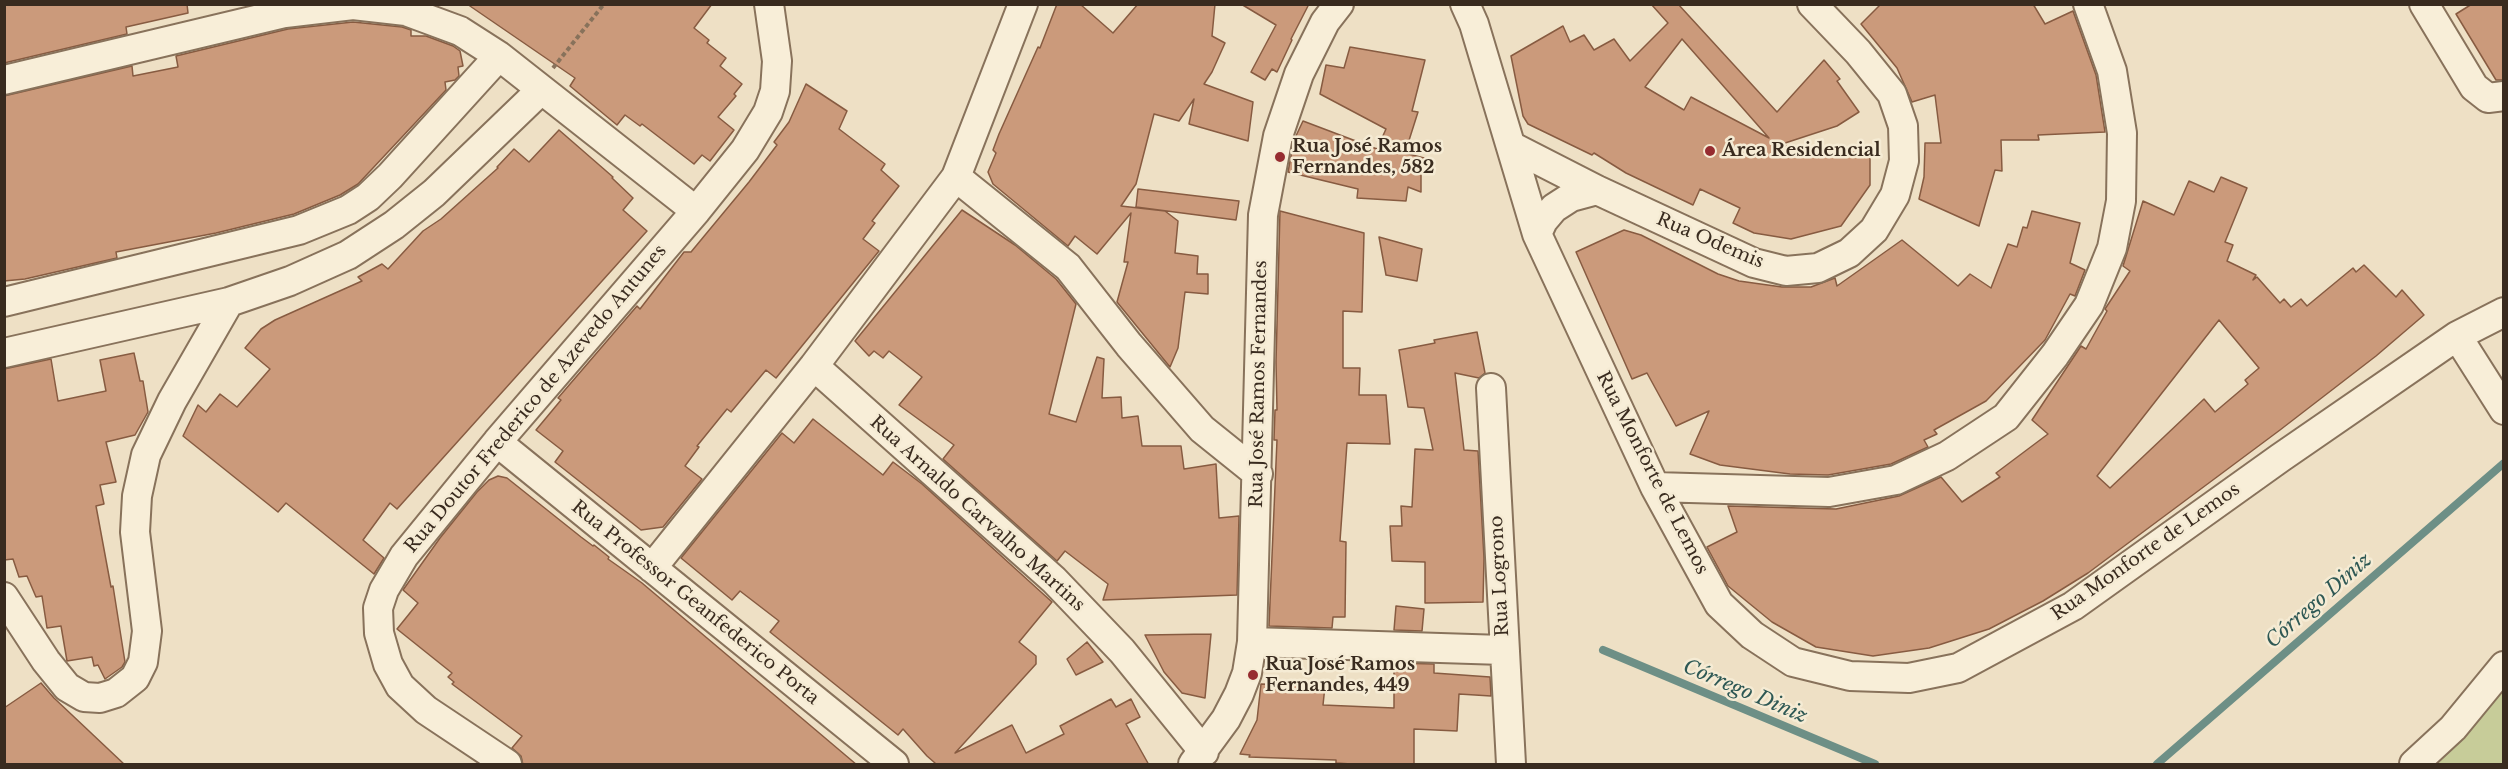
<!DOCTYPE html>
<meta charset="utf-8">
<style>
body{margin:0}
#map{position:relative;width:2508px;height:769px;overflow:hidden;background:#eee0c5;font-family:"Libre Baskerville",serif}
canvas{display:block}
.frame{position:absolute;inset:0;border:6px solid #392b1f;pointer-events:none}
</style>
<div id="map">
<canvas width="2508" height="769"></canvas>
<div class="frame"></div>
</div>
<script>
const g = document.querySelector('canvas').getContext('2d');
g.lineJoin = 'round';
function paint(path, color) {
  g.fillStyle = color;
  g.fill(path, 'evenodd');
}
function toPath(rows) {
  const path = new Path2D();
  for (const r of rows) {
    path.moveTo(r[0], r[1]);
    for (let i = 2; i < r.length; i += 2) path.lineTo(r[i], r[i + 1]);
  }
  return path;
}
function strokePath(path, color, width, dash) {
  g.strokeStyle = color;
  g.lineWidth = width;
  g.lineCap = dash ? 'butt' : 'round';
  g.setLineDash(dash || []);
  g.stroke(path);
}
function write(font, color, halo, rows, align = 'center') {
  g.font = font + ' "Libre Baskerville",serif';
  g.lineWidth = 5;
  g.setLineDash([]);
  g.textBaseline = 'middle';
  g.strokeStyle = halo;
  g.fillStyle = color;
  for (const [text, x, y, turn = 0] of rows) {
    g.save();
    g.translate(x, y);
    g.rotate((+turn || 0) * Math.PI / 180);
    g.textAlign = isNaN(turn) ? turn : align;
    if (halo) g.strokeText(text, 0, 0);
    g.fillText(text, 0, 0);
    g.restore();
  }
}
paint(toPath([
 [2503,678,2503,764,2423,764]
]), '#c7cc99');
strokePath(toPath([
 [1603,650,1875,764],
 [2157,764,2504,463]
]), '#6d8f86', 8);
const building = toPath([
 [4,4,187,4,188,13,126,27,127,34,4,63,4,4],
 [467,4,712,4,694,28,709,40,707,43,726,58,720,66,742,84,734,94,736,96,718,117,734,130,710,161,702,155,694,164,642,124,640,126,625,115,617,125,570,86,575,78,467,4],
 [1057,4,1080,4,1113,33,1138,4,1215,4,1212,36,1225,43,1212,72,1204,84,1253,102,1248,141,1189,124,1194,99,1179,121,1154,114,1136,184,1121,206,1165,211,1178,221,1175,253,1198,256,1197,274,1208,274,1208,294,1185,292,1178,348,1170,367,1117,302,1128,262,1124,262,1131,213,1097,254,1075,236,1068,246,993,184,988,172,996,153,993,150,999,134,1038,47,1040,48,1057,4],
 [1241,4,1309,4,1291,39,1292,40,1277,72,1272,69,1265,80,1251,72,1276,25,1241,4],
 [1651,4,1678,4,1777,112,1824,60,1840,79,1837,81,1859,112,1837,126,1782,144,1797,152,1870,150,1870,185,1841,226,1791,239,1754,233,1733,223,1740,208,1700,189,1693,205,1626,173,1594,153,1592,155,1528,124,1523,116,1511,56,1563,26,1570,42,1584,35,1594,50,1614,39,1630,61,1668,23,1651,4],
 [1682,39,1769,138,1691,97,1684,110,1645,87,1682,39],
 [1881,4,2033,4,2045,24,2073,11,2096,75,2105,132,2038,135,2039,140,2001,140,2002,171,1995,170,1979,226,1919,199,1924,177,1925,143,1941,143,1935,95,1912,102,1897,68,1861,24,1881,4],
 [2472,4,2504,4,2504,80,2496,80,2456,14,2472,4],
 [353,22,402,27,411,30,411,36,426,36,453,46,460,51,463,66,458,67,459,76,455,80,445,82,446,90,358,184,340,195,294,214,216,233,116,252,117,258,25,279,4,281,4,96,132,66,133,76,178,67,176,56,288,29,353,22],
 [1350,47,1425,60,1412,111,1418,112,1405,153,1424,158,1421,174,1421,192,1408,187,1406,201,1357,198,1358,189,1288,172,1294,140,1303,121,1377,149,1386,129,1320,94,1326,65,1344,68,1350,47],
 [806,84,847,111,839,129,885,164,881,170,899,186,872,221,875,223,863,239,879,251,776,378,766,370,731,412,727,409,697,446,699,447,685,466,702,479,663,527,641,530,555,462,563,451,536,430,561,400,558,398,637,306,640,309,684,252,691,252,749,182,777,145,774,142,789,122,806,84],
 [559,130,613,177,612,178,633,198,623,210,647,231,397,509,390,503,363,540,384,558,374,574,286,503,278,512,183,436,198,405,206,412,220,394,237,407,270,369,245,348,261,329,275,320,362,281,358,277,382,264,388,269,423,231,441,219,498,168,497,167,514,149,529,162,559,130],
 [2221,177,2247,188,2225,242,2233,245,2227,261,2256,275,2253,280,2257,277,2280,303,2284,299,2291,307,2301,299,2307,306,2353,268,2356,272,2364,265,2396,297,2402,290,2424,315,2376,356,2280,430,2088,573,2043,601,1989,629,1929,648,1873,656,1816,647,1772,622,1728,586,1707,547,1737,532,1728,506,1836,509,1899,496,1941,477,1962,502,2000,477,1996,473,2048,434,2032,420,2081,346,2086,349,2107,311,2105,309,2130,271,2123,266,2143,201,2174,215,2189,181,2214,192,2221,177],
 [2219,320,2259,368,2245,380,2248,384,2215,412,2204,399,2110,488,2097,476,2219,320],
 [1138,189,1239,201,1236,220,1136,207,1138,189],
 [962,210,1015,245,1056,279,1076,304,1049,414,1076,422,1097,357,1104,359,1102,398,1121,397,1122,418,1138,416,1142,446,1181,446,1184,469,1216,464,1219,518,1239,516,1237,595,1103,600,1108,584,1065,551,1057,561,943,459,954,445,899,405,922,377,889,351,883,358,874,351,869,356,855,341,962,210],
 [1280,211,1364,233,1362,312,1343,311,1343,368,1360,368,1359,395,1386,395,1390,444,1347,443,1340,541,1346,542,1345,617,1333,617,1332,628,1269,626,1277,440,1274,440,1275,410,1277,410,1276,362,1280,211],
 [2032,211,2080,223,2070,263,2085,270,2075,296,2070,294,2045,340,1986,401,1934,430,1937,434,1924,440,1928,447,1891,464,1828,475,1790,474,1720,465,1690,454,1709,411,1676,426,1647,373,1632,379,1576,252,1624,230,1641,235,1718,274,1739,281,1782,287,1811,287,1835,278,1837,286,1902,240,1958,286,1970,274,1991,288,2008,244,2017,247,2023,227,2027,228,2032,211],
 [1379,237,1422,249,1417,281,1386,275,1379,237],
 [1477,332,1485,373,1479,378,1455,373,1464,450,1478,451,1484,558,1483,602,1425,603,1425,562,1392,561,1390,526,1402,526,1401,506,1412,507,1415,449,1433,450,1424,408,1408,407,1399,350,1435,343,1434,340,1477,332],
 [134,353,140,381,143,381,148,412,135,435,106,442,116,482,100,485,104,504,96,506,111,587,113,586,125,662,122,667,105,679,98,665,94,666,92,657,67,661,61,626,47,628,42,596,36,597,27,576,19,577,13,559,4,560,4,369,51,359,58,401,106,391,100,360,134,353],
 [813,419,883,475,893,462,922,484,1052,602,1019,642,1036,656,1036,664,955,753,1012,725,1026,753,1064,734,1060,726,1111,699,1116,707,1131,699,1140,717,1126,724,1149,765,933,765,935,763,927,756,903,729,898,735,770,632,779,621,740,591,732,600,681,558,782,433,794,443,813,419],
 [498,476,507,478,581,537,593,546,594,545,609,557,608,559,642,583,857,765,523,765,521,756,512,748,522,736,452,684,454,682,448,677,452,673,397,629,418,603,403,590,440,538,477,492,489,480,498,476],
 [1396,606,1424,609,1422,631,1394,630,1396,606],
 [1211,634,1205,698,1182,693,1164,672,1145,635,1211,634],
 [1087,642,1103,662,1076,675,1067,659,1087,642],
 [1394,663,1434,664,1434,673,1490,677,1491,696,1459,694,1457,731,1414,729,1414,765,1367,765,1336,763,1336,760,1249,757,1250,755,1240,754,1257,720,1261,684,1325,686,1323,705,1394,708,1394,663],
 [41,683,54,698,125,765,4,765,4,708,41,683]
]);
paint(building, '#cb9a7b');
strokePath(building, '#875b41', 1.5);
const minor = toPath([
 [1465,4,1474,24,1537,234,1655,487,1719,604,1752,635,1793,662,1850,676,1909,678,1958,668,2073,606,2280,458,2457,336,2504,312],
 [2424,4,2474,87,2488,98,2504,96],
 [4,80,285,13,353,5,406,11,460,31,499,56,696,211],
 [1511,146,1597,190,1754,263,1786,271,1818,268,1849,253,1874,230,1895,195,1904,161,1903,126,1892,94,1858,52,1812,4],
 [956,177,1068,267,1129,345,1202,429,1258,474],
 [1537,234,1543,221,1554,208,1571,197,1597,190],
 [4,302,299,230,348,210,368,197,390,176,499,56],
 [2457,336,2504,410],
 [4,353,229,302,290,281,348,255,394,225,434,193,541,90],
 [814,366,1054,580,1122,651,1204,752],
 [1491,388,1511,764],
 [497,442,894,764],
 [1655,487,1829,492,1896,480,1947,456,2006,417,2055,355,2089,305,2112,248,2121,201,2122,133,2112,71,2088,4],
 [652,568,814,366,956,177,1023,4],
 [4,597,46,661,67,687,84,697,100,698,116,693,135,678,143,662,147,631,135,532,137,496,146,455,172,401,229,302],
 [1252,642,1503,650],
 [507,764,426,710,400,686,388,664,379,633,378,608,384,590,404,556,497,442,696,211,745,150,768,112,775,91,777,61,769,4],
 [1193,764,1226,719,1239,694,1247,673,1252,642,1263,215,1278,136,1299,74,1325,22,1339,4],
 [2414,764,2453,728,2504,666]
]);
strokePath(minor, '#88725b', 32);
strokePath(toPath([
 [553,68,604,4]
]), '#88725b', 4, [4.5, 3]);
strokePath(minor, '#f8eed8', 28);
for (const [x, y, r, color] of [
 [1710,151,6,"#962c30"],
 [1280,157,6,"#962c30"],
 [1253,675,6,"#962c30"]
]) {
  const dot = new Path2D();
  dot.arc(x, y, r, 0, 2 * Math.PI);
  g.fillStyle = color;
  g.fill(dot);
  strokePath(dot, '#f5ebd4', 2);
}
write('bold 18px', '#392b1f', '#f5ebd4', [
 ["Rua José Ramos",1292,147],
 ["Fernandes, 582",1292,168],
 ["Área Residencial",1722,151],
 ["Rua José Ramos",1265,665],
 ["Fernandes, 449",1265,686]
], 'left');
write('18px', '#392b1f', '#f5ebd4', [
 ["Rua Odemis",1710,241,23],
 ["Rua José Ramos Fernandes",1259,384,-89],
 ["Rua Doutor Frederico de Azevedo Antunes",536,399,-50],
 ["Rua Monforte de Lemos",1652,473,63],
 ["Rua Arnaldo Carvalho Martins",977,514,42],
 ["Rua Monforte de Lemos",2146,552,-35],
 ["Rua Logrono",1500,576,-93],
 ["Rua Professor Geanfederico Porta",695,603,39]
]);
write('italic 20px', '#2e5854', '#f5ebd4', [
 ["Córrego Diniz",2319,601,-41],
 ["Córrego Diniz",1745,692,23]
]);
</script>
